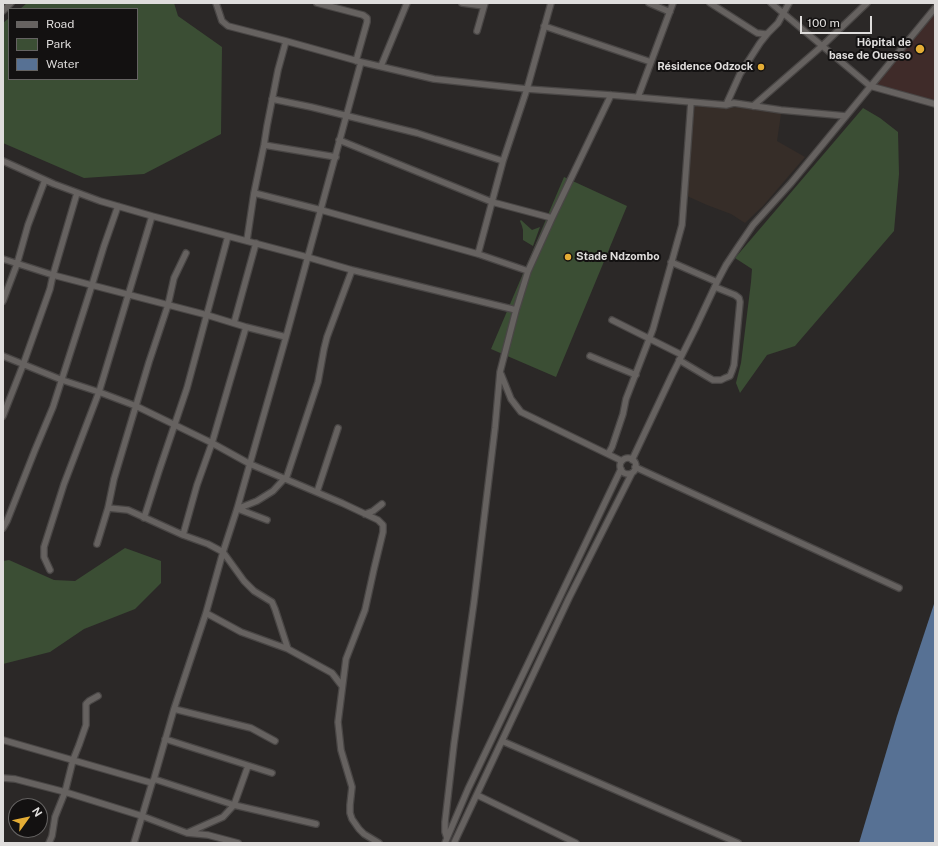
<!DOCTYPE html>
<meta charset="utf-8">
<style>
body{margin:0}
#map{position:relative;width:938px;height:846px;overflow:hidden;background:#2b2827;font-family:"Public Sans",sans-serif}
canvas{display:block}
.frame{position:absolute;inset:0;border:4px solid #dfdddc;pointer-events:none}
.legend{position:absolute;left:8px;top:8px;width:130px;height:72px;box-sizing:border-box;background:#131111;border:1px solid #656362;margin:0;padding:5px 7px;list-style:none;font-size:12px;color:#dfdddc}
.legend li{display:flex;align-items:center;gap:8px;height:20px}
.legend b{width:20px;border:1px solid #656362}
.north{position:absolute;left:8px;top:798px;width:40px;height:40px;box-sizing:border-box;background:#131111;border:1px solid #656362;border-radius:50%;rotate:57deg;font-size:11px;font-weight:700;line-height:16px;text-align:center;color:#dfdddc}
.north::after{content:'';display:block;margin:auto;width:14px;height:18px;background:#e4ad35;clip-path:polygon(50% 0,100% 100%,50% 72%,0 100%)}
.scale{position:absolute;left:800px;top:16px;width:72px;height:18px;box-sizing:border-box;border:2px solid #dfdddc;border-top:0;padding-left:5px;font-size:12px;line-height:14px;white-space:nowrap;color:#dfdddc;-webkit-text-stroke:3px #131111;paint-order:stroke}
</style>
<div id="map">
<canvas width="938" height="846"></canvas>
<div class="frame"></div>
<ul class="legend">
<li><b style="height:5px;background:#666260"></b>Road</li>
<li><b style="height:11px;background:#3b4e34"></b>Park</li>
<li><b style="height:11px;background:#577194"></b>Water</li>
</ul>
<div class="north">N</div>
<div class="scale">100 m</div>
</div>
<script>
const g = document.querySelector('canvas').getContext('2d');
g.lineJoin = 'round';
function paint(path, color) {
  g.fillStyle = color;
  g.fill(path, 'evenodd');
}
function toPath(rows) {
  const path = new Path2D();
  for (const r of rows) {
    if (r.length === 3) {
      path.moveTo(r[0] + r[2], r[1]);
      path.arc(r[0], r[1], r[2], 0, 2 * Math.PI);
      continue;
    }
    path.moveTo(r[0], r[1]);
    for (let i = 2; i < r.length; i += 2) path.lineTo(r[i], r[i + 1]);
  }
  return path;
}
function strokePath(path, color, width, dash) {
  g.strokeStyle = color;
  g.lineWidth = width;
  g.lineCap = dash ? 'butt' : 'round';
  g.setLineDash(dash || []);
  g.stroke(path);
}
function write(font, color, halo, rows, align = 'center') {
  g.font = font + ' "Public Sans",sans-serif';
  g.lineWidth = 4;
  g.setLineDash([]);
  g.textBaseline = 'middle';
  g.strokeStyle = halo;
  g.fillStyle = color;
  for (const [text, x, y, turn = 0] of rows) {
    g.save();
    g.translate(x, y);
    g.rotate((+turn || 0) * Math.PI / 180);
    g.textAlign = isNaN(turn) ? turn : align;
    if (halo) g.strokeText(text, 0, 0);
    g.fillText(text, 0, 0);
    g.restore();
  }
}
paint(toPath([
 [695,106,727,108,739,107,775,111,781,114,777,141,805,157,763,206,745,223,731,214,707,205,687,196,691,133]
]), '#362d28');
paint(toPath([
 [935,12,935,102,873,85]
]), '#3f2b29');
paint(toPath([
 [27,3,174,3,178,16,222,47,221,134,144,174,84,178,3,143,3,23,9,18,9,79,137,79,137,9,20,9],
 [863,108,880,118,898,132,899,174,894,231,795,346,767,355,740,393,736,383,741,363,751,282,752,269,735,258],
 [564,177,627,206,556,377,491,349],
 [521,220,532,230,540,227,533,246,523,240,523,230,522,226,520,221],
 [125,548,161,561,161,583,135,609,84,629,50,652,3,664,3,561,9,560,54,580,75,581]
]), '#3b4e34');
paint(toPath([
 [935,601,935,843,859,843,897,716]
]), '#577194');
const street = toPath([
 [216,3,222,21,228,26,286,41,361,62,434,79,527,89,611,95,726,105,734,103,781,110,846,116],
 [317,3,363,15,367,18,367,22,356,61],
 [462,3,484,6],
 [649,3,670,12],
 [710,3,757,33,765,34,768,33,778,23,789,3],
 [771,3,870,86,935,104],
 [3,11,11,3],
 [544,26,651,62],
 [477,31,485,3],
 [381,66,407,3],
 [638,97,673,3],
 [272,99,311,107,417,133,503,161],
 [726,105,740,74,760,43,768,33],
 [753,106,822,46,867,3],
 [339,140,492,202,552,218],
 [264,145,336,157],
 [3,161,54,184,100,201,152,216,307,257,352,270,516,310],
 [254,193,321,210,478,254,528,271],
 [247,240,254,193,264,145,267,126,278,70,286,41],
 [478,254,503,161,527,89,551,3],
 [3,259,53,275,207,315,246,327,286,337],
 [671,262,717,282],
 [3,301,17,264,28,225,45,180],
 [612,320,682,355],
 [234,323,256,243],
 [3,356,62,380,99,392,136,406,212,443,250,464,342,503,378,520,383,525,383,532,374,569,365,610,346,659,338,722,341,750,352,787,350,805,350,813,352,819,359,829,364,834,379,843],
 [590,356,636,375],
 [679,360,706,376,713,380,721,380,725,378,730,376,732,371,734,365,740,302,739,298,735,295,715,287],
 [501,374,511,399,521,412,622,461],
 [3,416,23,365,50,289,53,275,77,193],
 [608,454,612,447,623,414,626,399,653,329,682,225,691,102],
 [628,466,8],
 [632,460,672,375,695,329,717,282,726,265,738,247,753,225,791,183,935,8],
 [635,467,899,588],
 [286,479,318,382,324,349,327,337,352,270],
 [317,492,338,428],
 [108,508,128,510,183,535,208,544,223,552,244,581,254,591,272,602,275,609,288,649],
 [237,509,257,501,273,491,285,478],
 [238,509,267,520],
 [365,514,373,511,382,504],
 [144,518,159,471,187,388,228,236],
 [3,528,7,521,35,450,53,407,92,285,104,246,118,206],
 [183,535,197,485,212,443,230,381,246,327],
 [97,544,108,508,114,479,149,362,168,305,174,278,186,253],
 [50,570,44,557,44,547,64,484,99,392,152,216],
 [206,613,241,632,288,649,332,673,342,686],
 [174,709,251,728,275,741],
 [165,739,272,773],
 [3,740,152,783],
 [502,741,738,843],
 [3,778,15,779,65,792,142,816,187,833,223,817,234,805,248,766],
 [154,779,234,805,316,824],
 [477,795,576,843],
 [187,833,208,835,238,843],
 [447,838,445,832,445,822,454,744,474,602,495,428,500,372,516,310,528,271,552,218,611,95],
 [49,843,52,836,55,817,65,792,73,760,79,745,86,725,86,704,89,701,98,696],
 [134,843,152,783,154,779,174,709,206,613,223,552,237,509,286,337,361,62],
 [445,843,468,789,590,534,621,469],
 [454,843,569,598,632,473]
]);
strokePath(street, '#494645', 8);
strokePath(street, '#666260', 5.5);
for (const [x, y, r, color] of [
 [920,49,5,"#e4ad35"],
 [761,67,4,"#e4ad35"],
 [568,257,4,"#e4ad35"]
]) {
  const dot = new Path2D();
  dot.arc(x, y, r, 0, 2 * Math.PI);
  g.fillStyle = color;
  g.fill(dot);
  strokePath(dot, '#131111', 1.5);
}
write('bold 11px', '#dfdddc', '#131111', [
 ["Hôpital de",911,43],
 ["base de Ouesso",911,56],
 ["Résidence Odzock",753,67],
 ["Stade Ndzombo",576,257,"left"]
], 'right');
</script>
